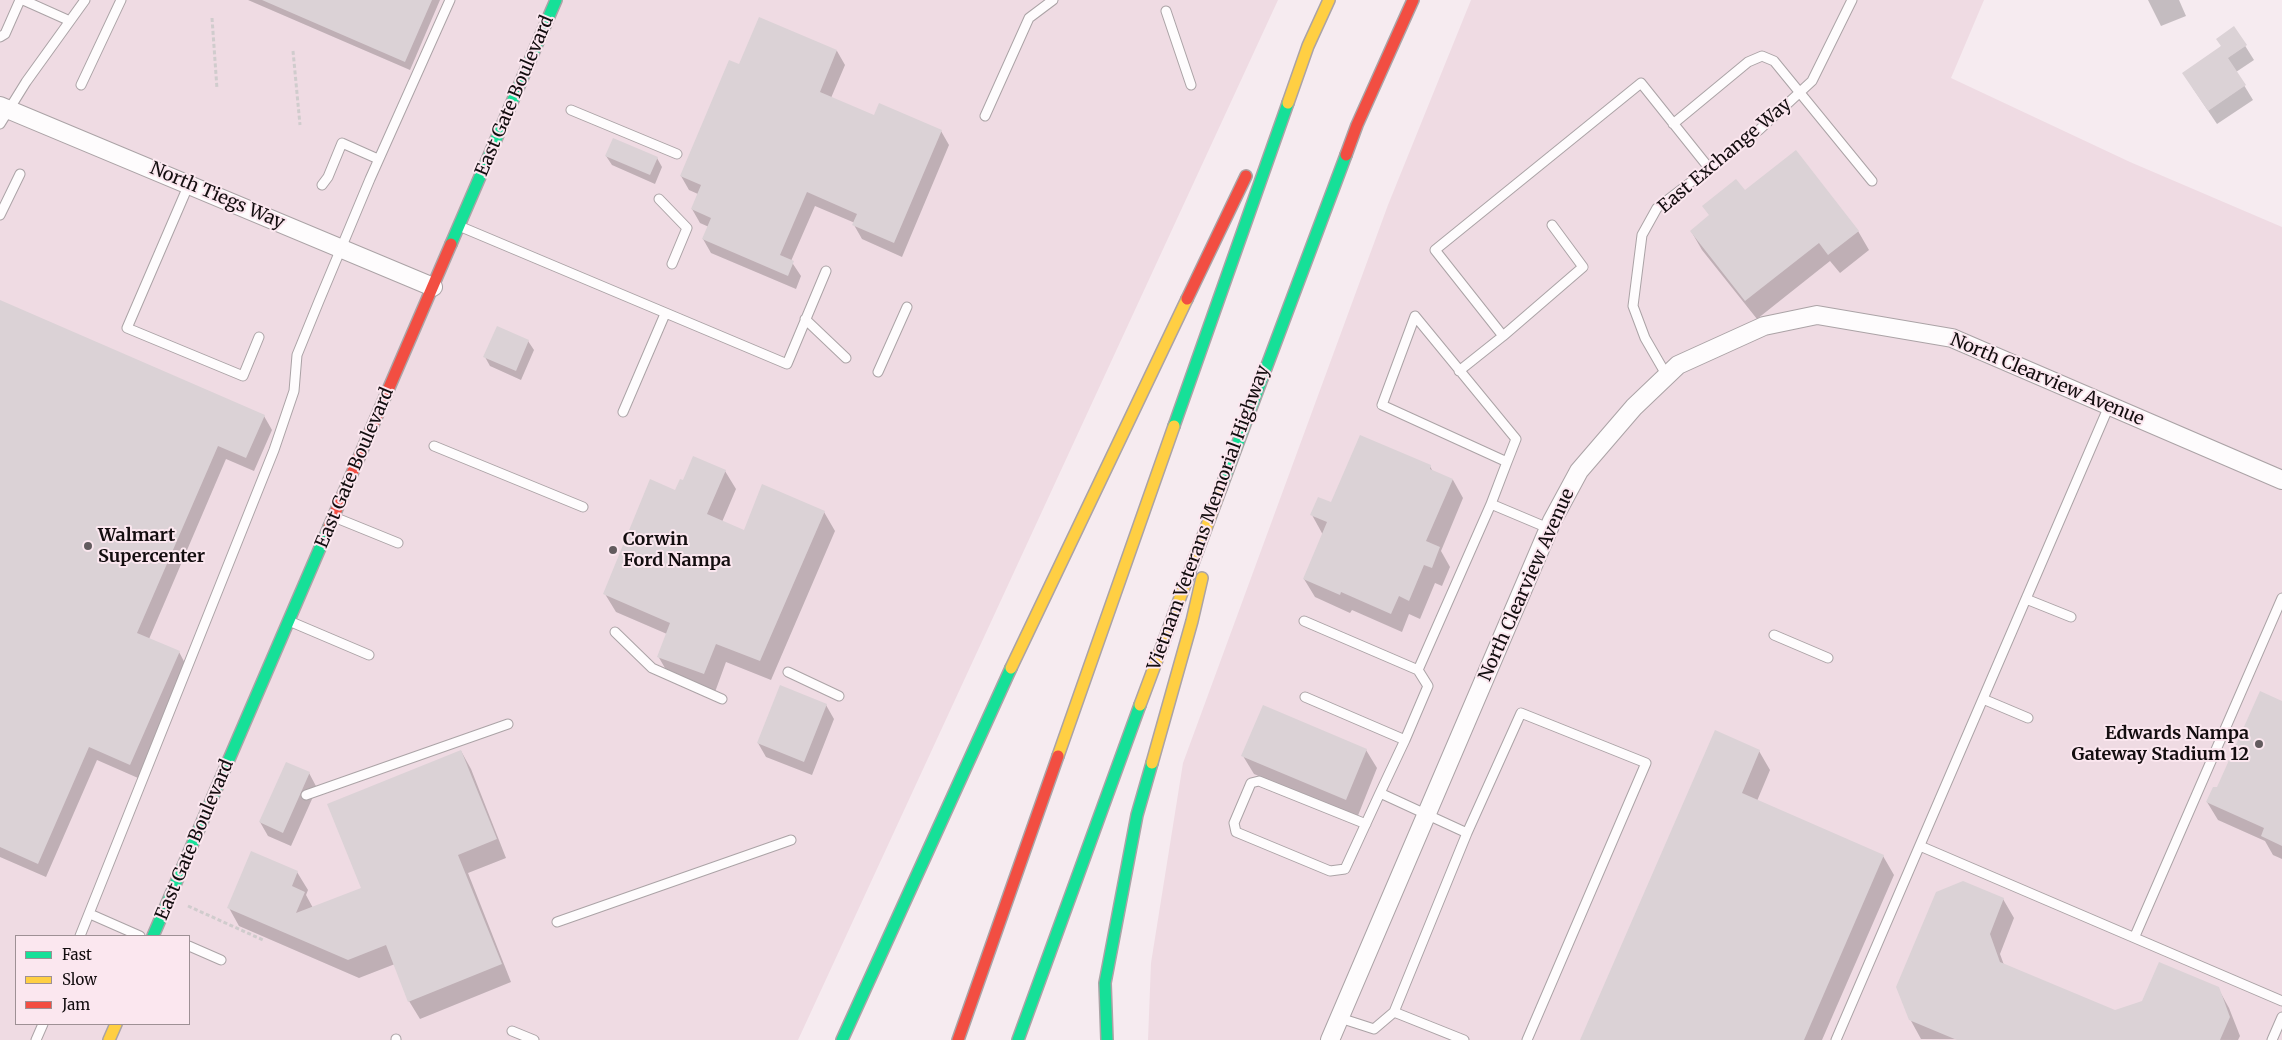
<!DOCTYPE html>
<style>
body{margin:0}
#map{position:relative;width:2282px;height:1040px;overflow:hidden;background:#f6ebf0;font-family:Merriweather,serif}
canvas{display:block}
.legend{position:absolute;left:15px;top:935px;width:175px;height:90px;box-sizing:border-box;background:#fbe7ef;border:1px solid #9e9095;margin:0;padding:6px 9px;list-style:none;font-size:15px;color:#130d0f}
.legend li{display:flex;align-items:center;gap:10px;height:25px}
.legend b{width:25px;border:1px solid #9e9095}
</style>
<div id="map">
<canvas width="2282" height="1040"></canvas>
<ul class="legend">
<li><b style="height:6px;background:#16e098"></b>Fast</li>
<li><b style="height:6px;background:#ffcf43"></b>Slow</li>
<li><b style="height:6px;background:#f24e42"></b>Jam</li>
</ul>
</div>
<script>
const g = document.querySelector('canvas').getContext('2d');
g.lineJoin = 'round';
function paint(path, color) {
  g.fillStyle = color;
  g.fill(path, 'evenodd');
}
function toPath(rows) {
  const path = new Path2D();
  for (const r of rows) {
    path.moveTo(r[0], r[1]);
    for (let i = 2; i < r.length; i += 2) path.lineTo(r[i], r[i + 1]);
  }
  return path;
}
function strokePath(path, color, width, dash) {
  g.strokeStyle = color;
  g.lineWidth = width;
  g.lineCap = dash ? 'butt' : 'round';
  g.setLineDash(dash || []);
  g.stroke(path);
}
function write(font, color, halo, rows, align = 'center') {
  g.font = font + ' Merriweather,serif';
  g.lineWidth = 4;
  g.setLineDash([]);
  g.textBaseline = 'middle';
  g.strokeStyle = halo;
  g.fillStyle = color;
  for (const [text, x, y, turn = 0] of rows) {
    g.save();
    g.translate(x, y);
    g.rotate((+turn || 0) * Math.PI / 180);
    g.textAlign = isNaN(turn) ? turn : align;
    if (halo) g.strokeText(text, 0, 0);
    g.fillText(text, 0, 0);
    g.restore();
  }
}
paint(toPath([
 [0,0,1278,0,798,1040,0,1040],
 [16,936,189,936,189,1024,16,1024],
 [1471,0,1984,0,1951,78,2130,162,2282,227,2282,1040,1148,1040,1151,963,1183,763,1388,205]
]), '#efdbe3');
paint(toPath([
 [248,0,440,0,410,70],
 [2148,0,2179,0,2186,16,2161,26],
 [2234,28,2254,60,2236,72,2253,100,2217,124,2192,87],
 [837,51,845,65,831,98,874,116,941,131,949,145,902,257,862,239,854,225,855,223,815,206,791,261,801,276,796,289,711,253,703,239,709,227,700,223,692,209,698,194,689,190,681,176,740,66],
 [606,156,657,158,662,167,655,184,612,165],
 [1745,192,1858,231,1869,250,1840,273,1830,261,1757,319,1702,250,1691,231,1710,216,1704,206],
 [0,301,264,416,272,430,254,471,226,459,149,639,179,652,187,667,138,778,97,760,46,877,0,857],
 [528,341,534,350,521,380,490,366,485,357],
 [1430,466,1433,472,1453,480,1463,498,1441,551,1450,567,1442,586,1435,583,1420,619,1409,614,1402,632,1352,610,1350,613,1315,597,1304,579,1323,535,1312,515,1332,504],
 [725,471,736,489,722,522,744,532,824,512,835,531,771,680,726,662,715,692,669,675,658,656,667,634,616,612,605,594,684,482],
 [2282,702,2282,859,2273,855,2265,841,2218,820,2207,802],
 [826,705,834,719,812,775,766,757,758,743],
 [1366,750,1377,768,1357,818,1254,774,1243,756],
 [461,751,471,769,506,858,468,873,511,982,420,1019,409,1001,395,964,359,978,239,926,229,908,297,872,308,890,306,895,313,908,363,888],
 [1759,751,1770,770,1757,801,1883,856,1894,875,1822,1040,1582,1040],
 [309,773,317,788,291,846,268,836,260,822],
 [2003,899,2014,918,2000,954,2004,965,2114,1011,2218,988,2229,1008,2240,1036,2238,1040,1921,1039,1910,1019]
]), '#0003');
paint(toPath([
 [262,0,432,0,405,62],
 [759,17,837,50,820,92,874,115,879,103,942,130,894,243,852,225,857,214,807,192,780,255,794,261,788,276,702,239,711,218,691,209,701,185,680,176,729,60,739,64],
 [2234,26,2247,45,2228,58,2246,85,2208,111,2182,73,2221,46,2216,39],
 [613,138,658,157,650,175,605,156],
 [1796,150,1859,231,1828,255,1819,243,1745,301,1690,231,1709,215,1702,206,1736,179,1745,190],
 [0,300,265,415,246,458,218,446,137,633,180,651,130,765,89,747,38,864,0,847],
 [497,326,529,340,516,371,483,357],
 [1360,435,1431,465,1430,469,1453,479,1426,541,1440,547,1432,568,1424,565,1409,601,1399,596,1391,614,1341,592,1340,595,1303,579,1327,522,1310,515,1318,497,1331,502],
 [693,456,726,470,707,514,744,530,762,484,825,511,760,661,716,644,704,674,657,657,670,623,603,594,650,479,675,490,680,479,683,480],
 [780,685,827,704,804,762,757,743],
 [2260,691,2282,701,2282,846,2261,836,2264,828,2206,802,2213,787,2217,787],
 [1263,705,1367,749,1346,800,1241,756],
 [1715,730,1760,750,1742,793,1884,855,1804,1040,1580,1040],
 [461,750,497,839,458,855,502,964,408,1002,386,945,348,960,227,908,251,851,298,871,292,886,305,892,296,913,361,888,327,804],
 [286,762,310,772,283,833,259,822],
 [1963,881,2004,898,1990,934,2000,962,2115,1010,2142,1001,2159,962,2219,987,2230,1017,2220,1040,1957,1040,1909,1020,1896,987,1936,892]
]), '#dbd2d6');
const lane = toPath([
 [23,0,70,21],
 [1166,11,1191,85],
 [0,37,5,34,20,0],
 [81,85,121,0],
 [571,110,677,154],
 [985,116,1029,18,1053,0],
 [0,124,26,82,85,0],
 [1673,124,1748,62,1762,56,1774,61,1872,181],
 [189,184,127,328,243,376,259,337],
 [322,185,328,177,342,143,378,159],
 [659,199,687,228,672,264],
 [0,215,20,174],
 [1552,225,1583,267,1503,336,1435,250,1641,83,1709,168],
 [459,226,787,364,826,271],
 [805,319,846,358],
 [1459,371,1503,336],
 [878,372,907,307],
 [1667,376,1645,338,1633,306,1642,235,1657,208,1759,130,1812,81,1852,0],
 [623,412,665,314],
 [434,446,583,507],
 [1507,462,1382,405,1415,316,1516,439,1507,462,1491,504,1548,528],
 [334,517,398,543],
 [2026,599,2071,617],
 [289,621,369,655],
 [1304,621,1418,670,1491,504],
 [615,632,652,668,722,699],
 [1774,635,1828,658],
 [788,672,839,696],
 [1305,697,1405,740,1380,793,1467,833],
 [1983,699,2028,718],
 [1405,740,1428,686,1418,670],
 [306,795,508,724],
 [1366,824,1259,781,1251,783,1234,823,1236,832,1330,871,1345,869,1380,793],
 [1920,846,2282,1001],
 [90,914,140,936],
 [557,922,791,840],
 [80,936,274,450,294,391,297,355,319,301,370,179,450,0],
 [2135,936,2282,598],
 [189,946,221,960],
 [1340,1018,1374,1029,1394,1012],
 [512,1031,534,1040],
 [36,1040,43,1024],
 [396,1040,396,1039],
 [1464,1040,1394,1012,1467,833,1521,713,1646,763,1527,1040],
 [1836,1040,2109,406],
 [2272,1040,2282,1017]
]);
const street = toPath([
 [0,106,433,287],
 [1330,1040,1552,521,1579,471,1634,407,1678,365,1764,326,1817,315,1952,338,2282,480]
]);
const fast = toPath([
 [451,244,556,0],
 [1174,426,1288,103],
 [1221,488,1346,155],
 [153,936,329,527],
 [842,1040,1011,668],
 [1018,1040,1140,705],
 [1107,1040,1105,983,1137,815,1152,763]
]);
const slow = toPath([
 [1288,103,1308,46,1329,0],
 [1011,668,1187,299],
 [1140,705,1221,488],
 [1058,756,1174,426],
 [1152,763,1192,621,1202,578],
 [109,1040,116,1024]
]);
const jam = toPath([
 [1346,155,1357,125,1413,0],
 [1187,299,1246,176],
 [329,527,451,244],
 [958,1040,1058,756]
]);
strokePath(lane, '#aba3a6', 11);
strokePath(street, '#aba3a6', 20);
strokePath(fast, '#aba3a6', 14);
strokePath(slow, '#aba3a6', 14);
strokePath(jam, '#aba3a6', 14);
strokePath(toPath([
 [212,18,217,89],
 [293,51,300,125],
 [188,906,263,940]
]), '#d0cccd', 3, [4, 2.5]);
strokePath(lane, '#fefcfd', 9);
strokePath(street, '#fefcfd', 18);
strokePath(fast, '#16e098', 11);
strokePath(slow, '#ffcf43', 11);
strokePath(jam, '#f24e42', 11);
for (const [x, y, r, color] of [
 [88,546,5,"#625b5e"],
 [613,550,5,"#625b5e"],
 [2259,744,5,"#625b5e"]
]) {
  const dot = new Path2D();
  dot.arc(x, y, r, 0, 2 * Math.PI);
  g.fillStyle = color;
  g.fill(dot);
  strokePath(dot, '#fbe7ef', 2);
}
write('18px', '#130d0f', '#fbe7ef', [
 ["East Gate Boulevard",515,96,-67],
 ["East Exchange Way",1725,156,-40],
 ["North Tiegs Way",217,196,23],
 ["North Clearview Avenue",2047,380,23],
 ["East Gate Boulevard",355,468,-67],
 ["Vietnam Veterans Memorial Highway",1209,518,-70],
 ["North Clearview Avenue",1527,585,-66],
 ["East Gate Boulevard",195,840,-67]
]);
write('bold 18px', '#130d0f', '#fbe7ef', [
 ["Walmart",98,536],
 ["Supercenter",98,557],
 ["Corwin",623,540],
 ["Ford Nampa",623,561],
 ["Edwards Nampa",2249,734,"right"],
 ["Gateway Stadium 12",2249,755,"right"]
], 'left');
</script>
